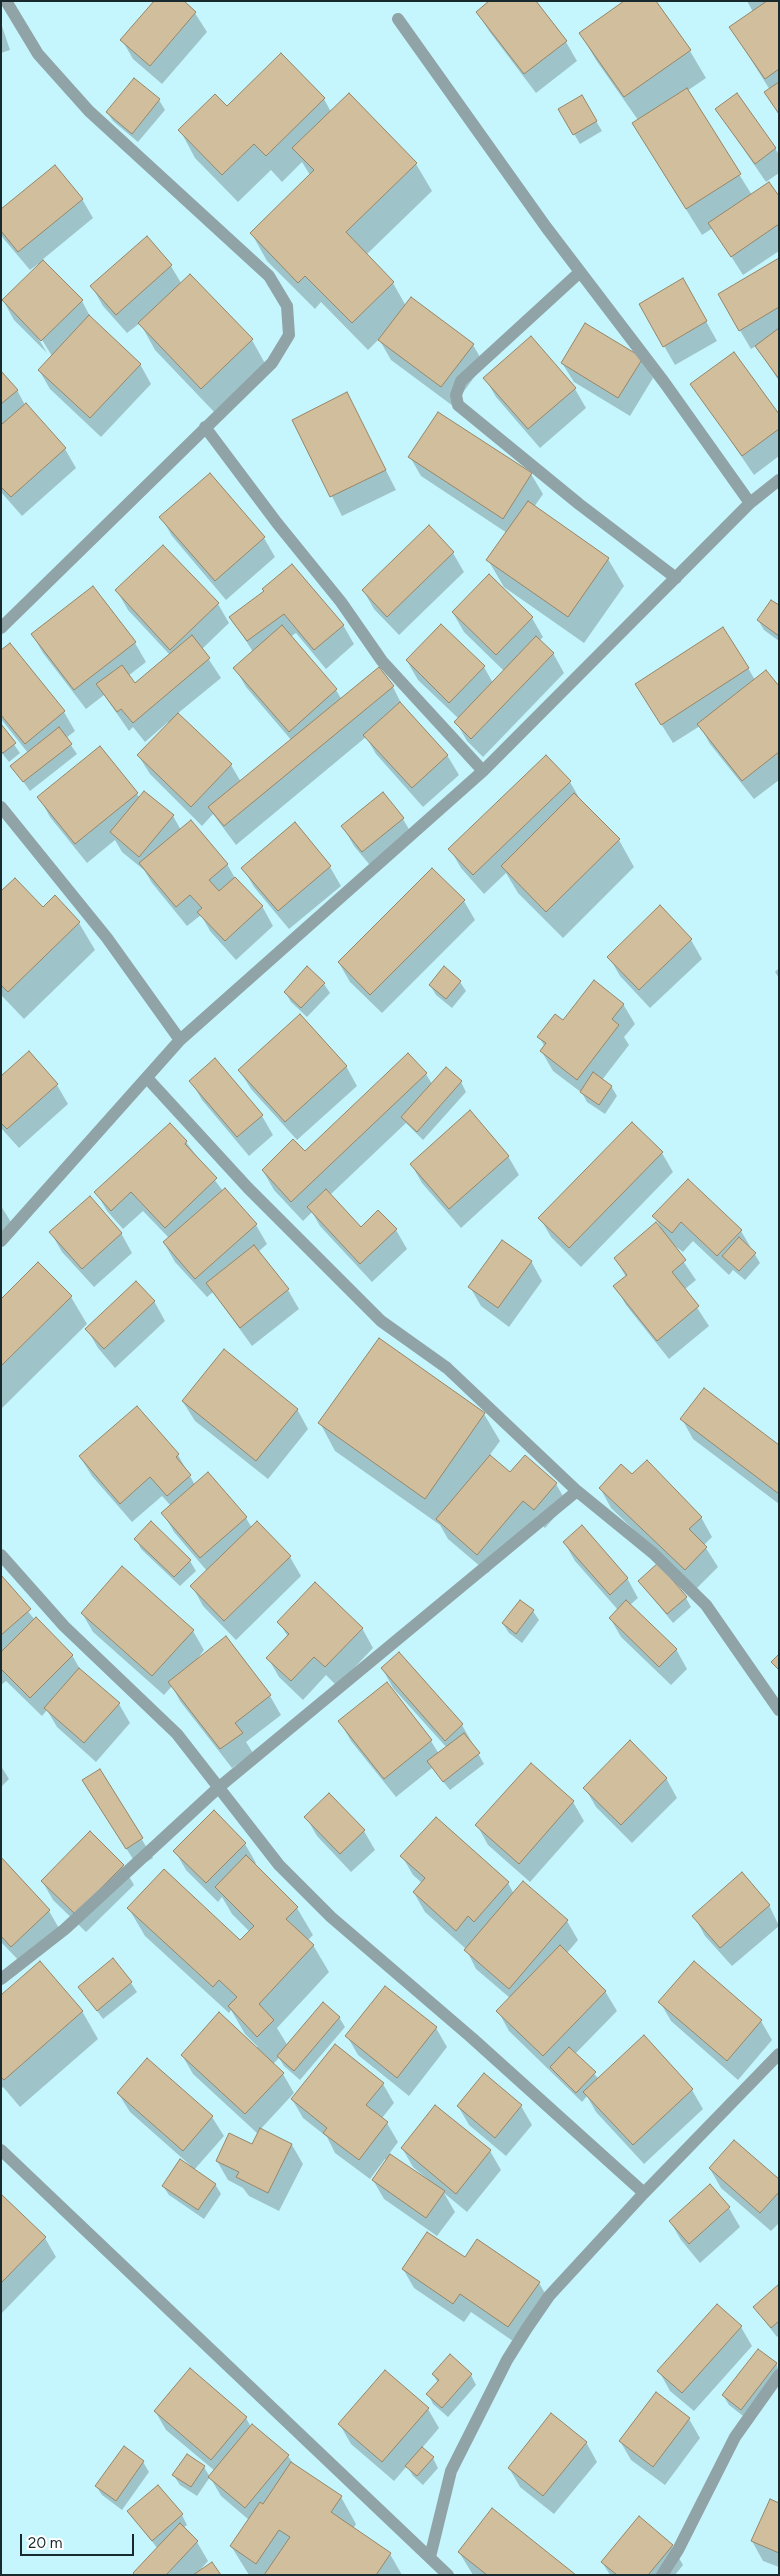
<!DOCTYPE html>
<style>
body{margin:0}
#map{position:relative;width:780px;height:2576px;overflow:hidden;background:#c6f6fd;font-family:Figtree,sans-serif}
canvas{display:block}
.frame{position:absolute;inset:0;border:2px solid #182a2d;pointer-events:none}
.scale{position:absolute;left:20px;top:2534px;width:114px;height:22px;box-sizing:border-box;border:2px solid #182a2d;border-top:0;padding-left:6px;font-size:15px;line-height:18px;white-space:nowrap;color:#182a2d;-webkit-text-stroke:4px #fff;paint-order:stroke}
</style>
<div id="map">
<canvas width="780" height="2576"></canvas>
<div class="frame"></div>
<div class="scale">20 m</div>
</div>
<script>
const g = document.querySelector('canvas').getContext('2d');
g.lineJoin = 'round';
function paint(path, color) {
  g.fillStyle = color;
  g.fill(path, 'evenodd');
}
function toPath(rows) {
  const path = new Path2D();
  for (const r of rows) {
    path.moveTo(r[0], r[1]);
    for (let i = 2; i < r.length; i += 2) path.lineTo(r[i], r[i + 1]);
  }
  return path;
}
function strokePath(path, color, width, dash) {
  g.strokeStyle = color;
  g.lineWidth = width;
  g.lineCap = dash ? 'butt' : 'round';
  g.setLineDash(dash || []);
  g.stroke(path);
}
paint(toPath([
 [182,1,195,13,207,32,162,84,133,59,122,40],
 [534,1,566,42,577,61,536,93,489,31,477,12],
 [655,1,690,51,706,78,687,91,752,195,779,198,779,251,743,275,713,228,702,235,649,150,638,120,596,60,580,33],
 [747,1,779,1,779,114,766,92,770,90,731,28,753,12],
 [1,23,10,50,1,53],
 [349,94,416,164,432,191,366,255,393,283,406,306,473,345,484,364,453,406,391,360,379,339,368,350,321,302,315,309,267,261,252,234,310,175,302,162,282,182,271,170,238,202,195,158,180,130,227,108,324,99,331,112],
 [159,100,165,110,138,142,113,121,107,112],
 [716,109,775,148,779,155,779,173,766,182],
 [560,110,596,121,602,131,580,144],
 [82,199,93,218,42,260,82,301,92,320,140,364,151,384,101,437,50,389,39,370,52,356,39,335,37,336,47,353,14,320,3,300,39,265,38,264,30,270,3,238,1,234,1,211],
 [779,260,779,381,756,346,751,349,719,295],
 [171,266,181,283,252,340,267,367,217,415,155,350,140,323,127,333,103,306,92,287],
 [683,280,717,341,675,365,640,304],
 [642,359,653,378,630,416,574,382,562,363],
 [1,373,17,390,25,405,65,449,76,468,22,516,1,492],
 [485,378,575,389,586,408,540,448,496,397],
 [692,384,779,416,779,456,754,475],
 [347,394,396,490,342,516,293,420],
 [438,414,531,474,543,494,534,507,608,559,624,586,584,643,504,587,488,560,507,533,421,476,410,457],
 [161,517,264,538,275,557,226,600,172,536],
 [429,527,453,553,464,572,399,635,374,609,363,590],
 [163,547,218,604,229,623,202,649,221,678,177,714,231,765,241,782,292,741,246,687,235,668,253,652,231,617,265,591,343,625,354,644,326,669,296,633,290,637,336,690,342,700,379,669,393,687,403,707,447,755,459,775,423,807,376,754,366,737,236,845,213,814,202,826,150,774,138,755,169,723,168,722,145,742,133,727,129,731,104,695,86,709,43,653,32,634,92,587,135,643,146,662,128,676,135,685,170,655,128,610,117,591],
 [779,607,779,641,764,630,758,620],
 [453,613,532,618,543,637,539,641,553,653,564,673,483,757,467,741,456,722,459,719,418,680,407,661,484,667,493,683,504,671,464,632],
 [9,645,64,712,75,731,66,738,77,754,30,791,12,766,28,753,1,719,1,652],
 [748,668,755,680,779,688,779,780,754,799,710,744,700,726,673,743,648,703],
 [1,726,20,753,9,762,1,752],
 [100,747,140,798,173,816,181,830,227,864,235,878,262,906,273,926,236,960,210,931,201,915,187,926,152,883,144,870,122,852,115,840,87,863,50,817,39,797],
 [570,782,581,801,619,840,634,867,563,938,518,893,506,873,484,894,461,868,450,849],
 [383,794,403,819,414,838,374,870,354,846,343,827],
 [294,824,330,867,341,886,289,929,254,887,243,868],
 [1,893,79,923,95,950,24,1019,1,995],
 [464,901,475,920,382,1013,350,982,339,963],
 [691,940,702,959,650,1008,620,976,609,957],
 [779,968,779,978,775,972],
 [460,982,466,991,452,1008,436,995,430,985],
 [324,984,330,993,307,1017,291,1002,285,992],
 [623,1004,635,1024,624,1037,629,1045,602,1080,611,1086,617,1096,605,1114,587,1102,582,1093,553,1071,542,1052,545,1047,539,1037,563,1022],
 [408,1055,426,1074,432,1084,461,1082,466,1092,423,1140,406,1123,330,1195,361,1228,378,1211,396,1230,407,1249,372,1282,320,1226,312,1212,303,1221,274,1190,263,1171,305,1153],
 [214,1060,262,1116,273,1135,249,1156,202,1100,191,1081],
 [346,1066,357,1086,297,1140,251,1089,239,1070],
 [1,1077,57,1085,68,1104,19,1148,1,1128],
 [632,1124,662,1153,673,1172,581,1267,551,1237,540,1218],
 [186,1142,223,1191,225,1190,256,1225,267,1244,258,1252,288,1290,299,1309,252,1346,213,1292,207,1297,175,1262,164,1243,169,1238,143,1211,123,1229,107,1211,96,1192],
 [508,1156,519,1175,461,1228,422,1183,411,1164],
 [1,1206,14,1227,1,1238],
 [654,1216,741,1231,760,1263,745,1280,733,1270,729,1275,693,1241,683,1252,670,1242,696,1280,685,1289,709,1326,669,1359,626,1305,615,1286,626,1277,615,1258,661,1228],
 [51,1233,121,1233,132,1253,94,1287,62,1252],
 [531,1261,542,1281,509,1327,481,1306,470,1287],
 [38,1264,71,1297,87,1324,1,1409,1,1301],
 [154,1301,165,1321,115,1368,98,1348,87,1329],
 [183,1402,297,1409,308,1429,268,1479,195,1421],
 [136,1407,178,1455,195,1485,246,1518,252,1528,257,1522,290,1557,301,1576,236,1640,203,1606,192,1586,207,1571,174,1532,163,1513,171,1506,162,1496,132,1522,92,1476,80,1457],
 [484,1414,500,1441,489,1456,510,1474,556,1484,567,1503,545,1528,535,1519,488,1573,448,1539,440,1525,335,1451,320,1423],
 [682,1419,779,1446,779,1504,693,1439],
 [632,1476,701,1517,712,1537,704,1545,718,1567,696,1589,611,1508,600,1488],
 [151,1522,190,1561,196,1571,180,1586,141,1549,136,1539],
 [564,1542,627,1578,638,1598,630,1605,676,1649,687,1669,671,1685,621,1637,610,1618,618,1610,575,1561],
 [1,1578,35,1620,72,1655,81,1671,119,1704,130,1723,96,1762,57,1727,47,1710,42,1716,6,1681,1,1685],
 [639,1581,686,1598,691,1607,673,1623],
 [533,1611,539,1620,522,1643,509,1633,503,1624],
 [82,1613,193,1631,204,1650,195,1662,226,1638,270,1696,281,1715,246,1742,253,1753,232,1768,180,1701,172,1686,164,1695,93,1632],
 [279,1622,362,1628,373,1648,337,1686,326,1675,303,1700,279,1677,268,1658,288,1637],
 [399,1654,462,1725,484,1764,450,1790,432,1768,396,1797,351,1741,340,1722,431,1741,439,1754,447,1748,393,1688,382,1668],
 [531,1764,573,1802,584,1821,530,1882,488,1845,477,1825],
 [1,1766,9,1779,1,1787],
 [100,1770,153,1858,138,1867,95,1799],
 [666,1778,677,1798,632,1843,596,1807,585,1788],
 [306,1817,364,1831,375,1850,351,1872,317,1836],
 [436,1819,508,1883,514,1894,523,1883,567,1921,578,1940,567,1953,605,1991,617,2011,575,2054,599,2079,692,2090,703,2109,644,2164,596,2112,587,2096,582,2102,509,2031,498,2011,510,1998,476,1969,466,1949,425,1912,414,1893,422,1883,413,1875,402,1856],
 [245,1844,256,1863,254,1865,297,1908,313,1935,308,1940,313,1945,329,1972,277,2028,288,2046,339,2017,345,2027,300,2080,284,2066,279,2058,273,2064,283,2074,294,2093,257,2133,193,2074,182,2055,258,2047,245,2034,231,2010,229,2013,145,1936,129,1909,240,1942,250,1932,232,1914,222,1897,218,1902,186,1870,175,1851],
 [1,1859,49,1911,60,1930,23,1965,1,1942],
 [123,1866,134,1885,86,1932,53,1900,42,1881],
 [769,1905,779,1926,732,1966,705,1936,694,1916],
 [40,1963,82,2011,98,2039,20,2107,3,2087,1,2089,1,1997],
 [131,1983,137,1992,103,2019,80,1987],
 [385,1988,436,2028,447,2047,409,2096,358,2055,347,2036],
 [660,2002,761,2021,772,2040,738,2080,671,2021],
 [147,2060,212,2117,224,2136,194,2170,215,2184,221,2194,204,2219,169,2195,163,2186,191,2166,130,2112,118,2093],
 [484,2075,521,2106,532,2125,506,2156,469,2125,458,2106],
 [383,2084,394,2103,382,2118,387,2123,398,2142,389,2154,425,2179,426,2178,413,2167,402,2148,490,2151,501,2170,467,2212,444,2193,455,2212,437,2236,384,2199,373,2180,387,2160,385,2159,370,2179,335,2153,327,2137,303,2118,292,2099],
 [261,2130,292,2145,303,2164,279,2211,249,2196,243,2188,228,2180,217,2161,253,2145],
 [710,2169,779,2181,779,2223,771,2231,721,2188],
 [1,2196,45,2238,56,2257,1,2314],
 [729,2208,740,2227,700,2263,681,2240,670,2221],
 [465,2259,539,2283,550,2302,520,2346,471,2312,464,2322,414,2288,403,2269],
 [779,2286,779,2335,777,2337,754,2307],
 [741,2327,752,2346,694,2411,670,2391,659,2371],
 [758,2350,777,2364,779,2378,747,2419,729,2405,723,2395],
 [433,2374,471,2375,476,2385,448,2417,433,2404,428,2394,438,2383],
 [656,2394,689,2419,700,2438,665,2485,631,2460,620,2441],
 [428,2409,439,2428,422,2448,433,2458,438,2468,423,2485,413,2476,407,2466,394,2481,351,2444,340,2425],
 [155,2411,246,2418,251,2427,288,2456,294,2465,341,2497,356,2524,353,2529,390,2554,402,2575,249,2575,231,2546,249,2520,221,2496,210,2477,197,2496,180,2485,174,2476,188,2455,204,2467,210,2477,215,2471,166,2430],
 [586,2442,597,2462,554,2514,520,2487,509,2468],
 [124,2448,143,2462,149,2472,122,2510,102,2495,96,2486],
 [779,2504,779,2567,763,2561,752,2541],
 [129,2512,182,2515,187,2525,183,2528,197,2542,208,2561,200,2570,219,2575,136,2575,158,2549],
 [672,2546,683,2565,675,2575,610,2575,602,2562],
 [459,2552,573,2575,473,2575]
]), '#0003');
const building = toPath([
 [154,1,184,1,196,12,150,66,120,40,154,1],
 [489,1,536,1,567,41,524,74,476,12,489,1],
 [624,1,656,1,691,50,624,97,579,33,624,1],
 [767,1,779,1,779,69,765,79,729,27,767,1],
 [281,53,325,98,266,156,254,144,222,175,178,130,215,94,227,106,281,53],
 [134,78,160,99,132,134,106,112,134,78],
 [779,82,779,114,764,92,779,82],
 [687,88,741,174,686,209,632,123,687,88],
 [349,93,417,163,346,232,394,282,352,323,305,276,298,283,250,233,314,170,292,148,349,93],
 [737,93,776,148,755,164,715,109,737,93],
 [582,95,597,121,573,135,558,109,582,95],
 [55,165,83,199,18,252,1,231,1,209,55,165],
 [769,182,779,196,779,224,731,257,708,223,769,182],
 [147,236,172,265,116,315,90,286,147,236],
 [779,258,779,307,739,331,718,294,779,258],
 [43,260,83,300,41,341,2,300,43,260],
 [190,274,253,339,201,389,138,323,190,274],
 [683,278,707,321,663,347,639,304,683,278],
 [411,297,474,344,441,387,378,340,411,297],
 [89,315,141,364,90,418,38,370,89,315],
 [585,323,643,358,618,398,561,363,585,323],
 [779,328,779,379,755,346,779,328],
 [531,336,576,388,528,429,483,378,531,336],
 [734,352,779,414,779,429,742,456,690,384,734,352],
 [1,371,18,390,1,404,1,371],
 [347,392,386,470,330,497,292,420,347,392],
 [26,403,66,448,11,497,1,487,1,425,26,403],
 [438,412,532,473,503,519,408,457,438,412],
 [210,473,265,537,215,581,159,517,210,473],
 [528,501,609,558,568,617,486,560,528,501],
 [429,525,454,552,387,617,362,590,429,525],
 [163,545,219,603,170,650,115,590,163,545],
 [292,564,344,625,314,650,284,614,247,641,229,617,264,591,262,589,292,564],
 [489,574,533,617,496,655,452,612,489,574],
 [93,586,136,642,74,690,31,634,93,586],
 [771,600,779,605,779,636,757,620,771,600],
 [441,624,485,666,449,703,406,660,441,624],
 [282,625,337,689,289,732,233,668,282,625],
 [723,627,749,668,661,725,635,684,723,627],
 [192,635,210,658,133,723,121,709,117,712,96,684,122,665,135,683,192,635],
 [536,636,554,653,471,739,454,722,536,636],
 [10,643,65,711,25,744,1,715,1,650,10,643],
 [379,667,394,686,224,826,208,807,379,667],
 [766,670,779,686,779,752,742,781,697,724,766,670],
 [400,702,448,755,412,788,363,735,400,702],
 [178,713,232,764,191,807,137,755,178,713],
 [1,724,16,743,3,753,1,751,1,724],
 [59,727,72,744,23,782,10,766,59,727],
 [100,746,138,793,75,844,37,797,100,746],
 [546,755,571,781,473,875,448,849,546,755],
 [144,791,174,815,139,857,110,832,144,791],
 [383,792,404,818,362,852,341,826,383,792],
 [574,793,620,839,546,912,501,866,574,793],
 [191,820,228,864,209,880,219,891,235,877,263,906,225,941,197,912,202,908,190,895,176,907,139,863,191,820],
 [295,822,331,866,278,911,241,868,295,822],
 [432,868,465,900,370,995,338,962,432,868],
 [15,878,43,907,55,895,80,922,8,992,1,985,1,891,15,878],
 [660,905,692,939,639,990,607,957,660,905],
 [307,966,325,983,301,1008,284,992,307,966],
 [444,966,461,981,446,999,429,985,444,966],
 [594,980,624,1004,612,1019,619,1025,577,1080,540,1051,546,1043,537,1037,555,1014,563,1020,594,980],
 [300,1014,347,1066,285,1122,238,1070,300,1014],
 [29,1051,58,1084,7,1129,1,1123,1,1076,29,1051],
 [408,1053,427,1073,291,1202,262,1170,293,1139,305,1151,408,1053],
 [215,1058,263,1115,237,1137,189,1081,215,1058],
 [446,1067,462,1081,417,1132,401,1117,446,1067],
 [593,1072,612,1086,599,1105,580,1092,593,1072],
 [470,1110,509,1156,449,1209,410,1164,470,1110],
 [632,1122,663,1152,569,1248,538,1218,632,1122],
 [170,1123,187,1141,185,1144,217,1178,165,1228,131,1192,111,1211,94,1192,170,1123],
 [688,1179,742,1230,717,1256,681,1222,672,1233,652,1216,688,1179],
 [225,1188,257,1224,195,1279,163,1242,225,1188],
 [326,1189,361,1227,378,1210,397,1229,360,1264,307,1207,326,1189],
 [90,1196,122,1233,82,1269,49,1232,90,1196],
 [656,1222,686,1260,672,1272,699,1306,657,1341,613,1286,627,1275,614,1258,656,1222],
 [739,1237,756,1253,739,1271,722,1256,739,1237],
 [502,1240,532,1261,498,1308,468,1287,502,1240],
 [254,1245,289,1289,240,1328,206,1283,254,1245],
 [38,1262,72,1296,1,1366,1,1299,38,1262],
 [136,1281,155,1301,104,1349,85,1329,136,1281],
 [379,1338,485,1413,425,1499,318,1423,379,1338],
 [224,1349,298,1409,256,1461,182,1401,224,1349],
 [704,1388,779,1445,779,1494,680,1419,704,1388],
 [137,1406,179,1454,176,1457,191,1475,167,1496,150,1477,120,1504,79,1456,137,1406],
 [490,1455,510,1472,525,1455,557,1483,534,1510,523,1501,477,1555,436,1519,490,1455],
 [647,1460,702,1517,689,1529,707,1547,685,1570,599,1488,621,1464,632,1474,647,1460],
 [208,1472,247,1517,200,1558,161,1513,208,1472],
 [151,1521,191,1560,174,1577,134,1539,151,1521],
 [257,1521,291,1556,224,1621,190,1586,257,1521],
 [582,1525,628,1578,610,1595,563,1542,582,1525],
 [658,1563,687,1597,667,1614,638,1581,658,1563],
 [122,1566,194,1630,152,1676,81,1613,122,1566],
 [1,1575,31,1609,1,1635,1,1575],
 [315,1582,363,1628,325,1667,314,1657,291,1681,266,1658,289,1634,277,1622,315,1582],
 [520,1600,534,1610,516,1634,502,1623,520,1600],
 [626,1600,677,1649,659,1667,609,1618,626,1600],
 [36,1617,73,1655,30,1698,1,1669,1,1652,36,1617],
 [226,1636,271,1695,235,1723,243,1733,220,1749,168,1682,226,1636],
 [399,1652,463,1724,445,1741,381,1668,399,1652],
 [779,1654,779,1670,771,1662,779,1654],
 [79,1668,120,1703,84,1743,44,1708,79,1668],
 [387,1682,432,1740,384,1779,338,1721,387,1682],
 [464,1733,480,1753,443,1782,427,1761,464,1733],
 [630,1740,667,1778,621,1825,583,1788,630,1740],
 [531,1763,574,1801,519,1864,475,1825,531,1763],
 [100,1769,143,1838,126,1849,82,1780,100,1769],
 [329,1793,365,1830,340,1854,304,1817,329,1793],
 [214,1810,246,1843,206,1883,173,1851,214,1810],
 [436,1817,509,1882,474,1922,468,1916,456,1931,413,1892,425,1878,400,1856,436,1817],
 [90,1831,124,1865,75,1914,41,1881,90,1831],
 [246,1855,298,1907,286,1919,314,1945,259,2004,274,2020,257,2037,228,2006,237,1997,219,1980,213,1987,127,1908,164,1869,240,1940,254,1926,215,1887,246,1855],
 [1,1857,50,1910,11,1947,1,1936,1,1857],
 [742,1872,770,1905,720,1948,692,1916,742,1872],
 [523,1881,568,1920,509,1989,464,1950,523,1881],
 [560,1945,606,1991,543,2056,496,2011,560,1945],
 [113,1958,132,1982,97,2011,78,1987,113,1958],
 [40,1961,83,2011,4,2080,1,2077,1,1995,40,1961],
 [694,1961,762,2020,727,2061,658,2002,694,1961],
 [385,1986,437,2027,397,2078,345,2036,385,1986],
 [323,2002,340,2017,294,2071,277,2056,323,2002],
 [219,2012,284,2073,245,2114,181,2055,219,2012],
 [644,2035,693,2089,633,2145,583,2092,644,2035],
 [335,2044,384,2083,366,2105,388,2122,359,2160,323,2133,327,2128,291,2099,335,2044],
 [569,2047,596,2072,576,2093,550,2067,569,2047],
 [147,2058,213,2116,183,2151,117,2093,147,2058],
 [484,2073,522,2105,495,2138,457,2106,484,2073],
 [435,2105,491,2150,456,2194,401,2148,435,2105],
 [260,2128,292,2144,268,2193,236,2177,239,2172,216,2161,229,2133,252,2144,260,2128],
 [734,2140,779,2179,779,2192,760,2213,709,2168,734,2140],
 [390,2154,445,2191,426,2218,372,2180,390,2154],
 [180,2159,216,2184,198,2210,162,2186,180,2159],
 [710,2184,730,2207,689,2244,669,2221,710,2184],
 [1,2194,46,2237,1,2283,1,2194],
 [427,2232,465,2257,477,2239,540,2282,508,2327,460,2294,453,2304,402,2269,427,2232],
 [779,2284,779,2321,771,2328,753,2307,779,2284],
 [717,2304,742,2326,682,2393,657,2371,717,2304],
 [758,2349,777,2363,741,2410,722,2395,758,2349],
 [450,2354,472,2374,442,2408,426,2394,439,2380,432,2374,450,2354],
 [190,2368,247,2417,211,2460,154,2411,190,2368],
 [385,2370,429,2408,382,2462,338,2424,385,2370],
 [656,2392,690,2418,653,2467,619,2441,656,2392],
 [551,2413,587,2442,543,2496,508,2468,551,2413],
 [252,2424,289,2455,245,2508,208,2477,252,2424],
 [124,2446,144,2461,116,2501,95,2486,124,2446],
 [422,2447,434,2457,417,2476,405,2466,422,2447],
 [187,2454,205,2466,191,2487,172,2475,187,2454],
 [291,2462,342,2496,331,2512,391,2553,376,2575,264,2575,290,2537,279,2530,256,2564,230,2546,260,2502,263,2504,291,2462],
 [158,2485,183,2514,152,2541,127,2511,158,2485],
 [770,2499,779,2503,779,2553,751,2541,770,2499],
 [492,2508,576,2575,487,2575,458,2552,492,2508],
 [639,2516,673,2545,648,2575,617,2575,601,2562,639,2516],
 [180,2523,198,2541,166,2575,135,2575,133,2573,180,2523],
 [212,2562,221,2575,193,2575,212,2562]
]);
paint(building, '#d0be9c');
strokePath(building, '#978566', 1);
strokePath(toPath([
 [398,19,546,227,664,382,750,503],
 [580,272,461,381,456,395,458,405,579,504,676,578],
 [205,427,277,523,341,602,382,661,483,771],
 [1,628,272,363,289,335,287,306,269,276,89,111,38,54,6,1],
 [1,807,107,938,180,1040],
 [148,1079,248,1188,381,1321,447,1368,577,1491,653,1553,706,1605,779,1710],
 [1,1241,180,1040,483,771,750,503,779,480],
 [1,1555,64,1626,177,1734,279,1865,331,1917,472,2038,644,2193],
 [1,1979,65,1929,218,1788,577,1491],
 [1,2150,448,2575],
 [430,2557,451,2471,507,2360,527,2328,549,2296,644,2193,779,2054],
 [662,2575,678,2550,735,2437,779,2375]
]), '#90a4a7', 12);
</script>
